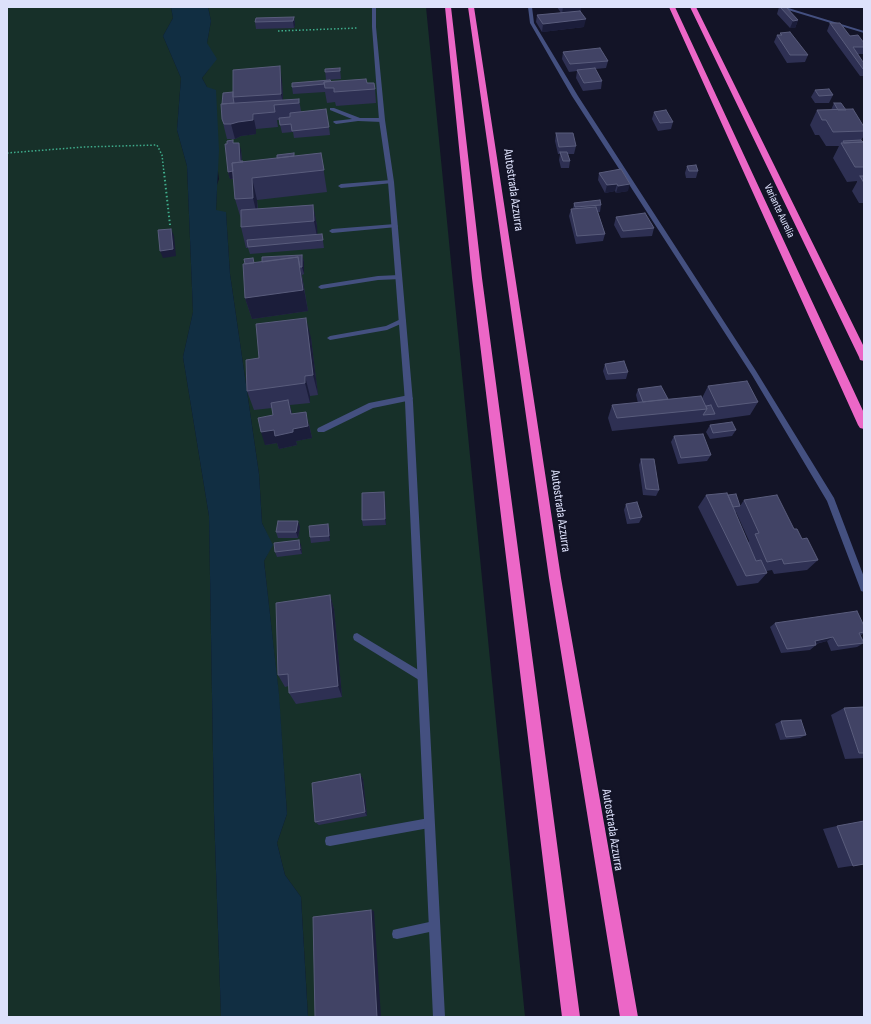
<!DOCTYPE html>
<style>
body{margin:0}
#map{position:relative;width:871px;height:1024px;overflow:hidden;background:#131427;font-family:"Sofia Sans Condensed",sans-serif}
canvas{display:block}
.frame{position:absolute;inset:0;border:8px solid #dde1fb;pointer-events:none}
</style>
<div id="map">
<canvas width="871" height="1024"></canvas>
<div class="frame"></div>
</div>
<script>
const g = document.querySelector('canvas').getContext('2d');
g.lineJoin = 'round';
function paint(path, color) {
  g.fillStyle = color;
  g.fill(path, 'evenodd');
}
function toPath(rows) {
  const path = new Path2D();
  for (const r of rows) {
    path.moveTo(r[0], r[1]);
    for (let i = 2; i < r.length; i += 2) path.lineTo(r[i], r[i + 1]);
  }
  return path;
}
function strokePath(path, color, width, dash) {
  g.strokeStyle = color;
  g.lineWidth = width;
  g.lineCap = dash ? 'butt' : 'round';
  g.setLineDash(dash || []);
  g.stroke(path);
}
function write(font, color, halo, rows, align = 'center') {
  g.font = font + ' "Sofia Sans Condensed",sans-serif';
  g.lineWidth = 4;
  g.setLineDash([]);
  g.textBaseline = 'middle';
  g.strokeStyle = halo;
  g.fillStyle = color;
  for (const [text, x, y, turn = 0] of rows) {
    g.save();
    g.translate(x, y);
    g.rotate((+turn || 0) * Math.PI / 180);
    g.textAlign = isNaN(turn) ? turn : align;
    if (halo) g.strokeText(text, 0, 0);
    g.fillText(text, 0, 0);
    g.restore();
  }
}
paint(toPath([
 [7,7,171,7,173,18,163,36,181,78,177,130,187,166,193,312,183,357,209,516,214,812,221,1017,7,1017],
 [208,7,426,7,525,1017,308,1017,301,897,285,875,277,843,287,814,278,688,264,561,272,545,262,523,259,474,230,274,226,213,216,211,217,185,219,179,207,87,202,78,209,69,207,43,211,21]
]), '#173029');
paint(toPath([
 [171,7,208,7,211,21,207,43,217,59,202,78,207,87,216,90,219,150,216,210,226,212,230,274,259,474,262,523,273,545,264,561,279,694,287,814,277,843,285,875,301,897,308,1017,221,1017,214,812,209,516,183,357,193,312,187,166,177,130,181,78,163,36,173,18]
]), '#112e42');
strokePath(toPath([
 [278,31,358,28],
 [7,153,84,147,157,145,162,155,164,173]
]), '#3fad8c', 1.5, [1.5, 2]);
strokePath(toPath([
 [164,172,170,225]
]), '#3fad8c', 2, [1.5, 2.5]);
paint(toPath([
 [330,108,334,108,360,118,382,118,385,120,382,122,358,121,336,124,333,122,334,121,352,119,330,110,330,108],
 [391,180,393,181,393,183,341,188,338,186,341,184,391,180],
 [395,224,398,226,397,227,332,233,329,231,332,229,395,224],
 [399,275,402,277,401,279,378,280,321,289,318,287,321,285,378,276,399,275],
 [403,318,406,320,405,322,387,330,330,340,327,338,330,336,386,326,403,318],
 [409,395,413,398,412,400,373,408,324,432,318,432,317,430,318,428,369,403,409,395],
 [357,633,425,674,427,677,425,680,422,681,419,680,354,640,353,637,354,634,357,633],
 [429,818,433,819,434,823,433,827,429,828,330,846,326,845,325,841,326,837,330,836,429,818],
 [434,921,438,922,439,926,438,930,434,931,397,939,393,938,392,934,393,930,397,929,434,921]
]), '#445080');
paint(toPath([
 [372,7,376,7,376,27,385,120,394,182,413,402,445,1017,433,1017,405,402,388,182,379,120,372,27,372,7],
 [528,7,532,7,534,23,578,96,756,371,834,498,864,577,864,592,861,591,860,588,827,501,752,375,572,96,530,23,528,7],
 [778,7,785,7,864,31,864,33,778,7]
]), '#445080');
paint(toPath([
 [445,7,451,7,482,278,580,1017,562,1017,472,278,445,7],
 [468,7,474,7,561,578,638,1017,620,1017,549,578,468,7],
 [669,7,675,7,864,413,864,429,860,428,858,425,669,7],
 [690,7,696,7,864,347,864,361,860,360,859,357,690,7]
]), '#ec67c7');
paint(toPath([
 [557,7,581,7,580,12,584,27,542,32,536,22,537,15,561,13],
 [779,7,786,7,798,20,795,28,790,28,777,14],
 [294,17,295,25,294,28,256,29,255,22],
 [830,23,850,36,864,43,864,56,863,54,858,54,863,62,864,62,864,76,860,76,827,31],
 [780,33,808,55,805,62,787,63,774,42,777,35,780,35],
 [563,52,608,61,606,68,595,69,602,81,601,89,583,91,576,78,577,71,569,72,562,59],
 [340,68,341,79,326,80,325,69],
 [282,81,283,100,299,99,301,111,329,127,330,135,294,138,293,132,282,133,279,120,277,120,278,127,256,129,256,134,241,136,235,139,227,139,222,119,222,104,233,92],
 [331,81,367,83,375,89,376,103,336,106,335,102,327,103,325,92,293,94,292,87],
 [815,90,833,95,829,103,815,103,811,97],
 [834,103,846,110,864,127,864,136,861,140,863,142,864,142,864,203,859,203,852,191,857,182,857,181,847,182,833,158,839,146,826,146,819,135,815,135,810,125,817,110,831,110],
 [654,112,673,122,671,129,658,131,652,119],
 [556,133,576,146,574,154,568,154,570,161,569,168,561,168,559,160,560,154,558,154,555,141],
 [233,140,233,143,241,150,242,161,243,162,321,153,327,192,257,200,258,209,313,205,317,226,317,235,322,234,324,248,250,254,248,248,246,248,241,227,241,219,235,199,234,179,230,179,228,172,227,144],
 [687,166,698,171,696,178,686,178,685,173],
 [599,173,628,191,616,193,615,191,605,193,598,180],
 [574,203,601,205,600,212,598,212,605,234,603,241,576,244,569,216,571,209,573,209],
 [616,217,654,228,652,236,621,238,614,225],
 [302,255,304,262,304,274,302,275,308,311,252,319,245,298,245,264,253,258,254,263],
 [311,338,318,395,310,396,310,403,290,405,292,414,309,424,312,438,296,441,297,445,279,449,277,443,265,445,273,415,272,408,254,410,247,391,259,358],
 [605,364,628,372,626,379,606,380,603,371],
 [708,386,758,402,750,415,700,422,612,431,608,418,612,405,638,403,636,395,638,389,668,399,702,398],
 [710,425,736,430,732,436,710,439,706,432],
 [674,436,711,455,707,461,678,464,671,442],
 [641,459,659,490,656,496,643,495,639,465],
 [706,495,728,495,740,506,744,500,794,529,802,539,818,560,807,570,774,574,772,570,766,571,767,573,758,583,737,586,698,507],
 [735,512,736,512,749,541,748,543],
 [385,498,386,525,363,526,362,520],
 [626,504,642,517,639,523,627,524,624,510],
 [328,524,330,530,330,541,311,543,310,537],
 [300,527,298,538,278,538,276,532],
 [301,545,302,554,277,557,275,552],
 [330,595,334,609,342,697,296,704,289,693,289,686,285,687,278,675],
 [775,623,864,626,864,633,860,636,864,643,857,647,831,651,827,641,816,644,816,645,810,650,781,653,770,627],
 [864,707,864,758,845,759,831,715,844,708],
 [781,721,806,735,800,738,780,740,775,724],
 [360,774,363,779,367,816,319,825,315,822],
 [837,826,864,864,838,868,823,829]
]), '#2e3053');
paint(toPath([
 [563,7,581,7,581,12,562,14],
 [294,17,295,25,294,28,293,21],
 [586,19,584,27,542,32,543,24],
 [798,20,795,28,790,28,793,21],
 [280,66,282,81,283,104,281,94],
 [253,114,256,129,256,134,241,136,235,139,231,124],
 [239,143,241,150,242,168,240,161],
 [243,161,245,177,230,179,228,172],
 [252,178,257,200,258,219,253,198],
 [617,184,615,191,605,193,607,185],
 [630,184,628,191,616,193,618,186],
 [313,205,317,226,318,242,314,221],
 [171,229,174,236,176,256,163,258,160,251],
 [302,255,304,262,304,274,302,267],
 [298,257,302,278,308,311,252,319,245,298],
 [306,318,311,338,318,395,313,375],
 [305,376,310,396,310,403,305,383],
 [288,400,292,413,294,427,291,414],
 [306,412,312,438,296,441,297,445,279,449,277,443,265,445,261,432,274,430,293,429],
 [384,492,385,498,386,525,385,519],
 [298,521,300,527,298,538,296,532],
 [328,524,330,530,330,541,329,536],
 [299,540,301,545,302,554,300,549],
 [330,595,334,609,342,697,338,686],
 [833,637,827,641,809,645,815,641],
 [360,774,363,779,367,816,365,812],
 [371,910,374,911,381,1017,377,1017]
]), '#1b1d3a');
const building = toPath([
 [780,7,786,7,798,20,793,21,780,7],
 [580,11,586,19,543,24,537,15,580,11],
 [294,17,293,21,255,22,256,18,294,17],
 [830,23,840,23,850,36,858,35,864,43,864,47,853,47,863,62,864,62,864,69,863,69,830,23],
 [790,32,808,55,790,55,777,35,782,35,780,33,790,32],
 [600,48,608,61,570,64,563,52,600,48],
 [280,66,281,94,233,97,233,70,280,66],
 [340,68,340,71,325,72,325,69,340,68],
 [595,68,602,81,584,83,577,70,595,68],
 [366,79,367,83,374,83,375,89,334,92,334,88,325,88,324,82,366,79],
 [330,80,331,81,324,82,324,84,292,87,292,83,330,80],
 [829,89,833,95,819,96,815,90,829,89],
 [233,92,233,97,234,103,222,104,223,93,233,92],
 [299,99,299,103,274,105,275,112,253,114,253,120,238,122,231,124,224,124,222,119,221,104,299,99],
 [834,103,841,103,846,110,838,110,834,103],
 [326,109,329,127,292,131,291,124,280,125,279,118,290,117,290,113,326,109],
 [853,109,864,127,864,131,833,132,826,120,822,120,817,110,853,109],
 [666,110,673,122,660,123,654,112,666,110],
 [556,133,573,133,576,146,559,147,556,133],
 [233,140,233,143,239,143,240,161,243,161,243,162,232,163,233,171,228,172,225,144,227,144,227,141,233,140],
 [861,140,863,142,844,143,843,141,861,140],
 [864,142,864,167,855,167,841,143,864,142],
 [560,152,567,152,570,161,563,161,560,152],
 [294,153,294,156,277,158,277,155,294,153],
 [321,153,324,170,252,178,253,198,235,199,232,163,321,153],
 [696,165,698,171,689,171,687,166,696,165],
 [621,169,630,184,618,186,617,184,607,185,599,173,621,169],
 [860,176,864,176,864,183,860,176],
 [600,200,601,205,575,207,574,203,600,200],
 [313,205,314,221,241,227,241,210,313,205],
 [596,207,605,234,577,236,571,209,596,207],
 [645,213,654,228,623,231,616,217,645,213],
 [171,229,173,249,160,251,158,230,171,229],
 [322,234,323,240,248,247,247,240,322,234],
 [302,255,302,267,300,267,298,257,262,262,262,257,302,255],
 [298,257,303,290,245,298,243,264,298,257],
 [253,258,254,263,245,264,244,259,253,258],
 [306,318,313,375,305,376,305,383,247,391,246,360,259,358,256,324,306,318],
 [624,361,628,372,608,374,605,364,624,361],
 [747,381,758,402,718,407,708,386,747,381],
 [661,386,668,399,643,402,638,389,661,386],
 [701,396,707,409,617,418,612,405,701,396],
 [288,400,291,414,306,412,308,426,293,429,293,432,275,436,274,430,261,432,258,418,273,415,271,403,288,400],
 [711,405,715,414,703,415,707,409,706,406,711,405],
 [732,422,736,430,713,433,710,425,732,422],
 [703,434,711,455,681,458,674,436,703,434],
 [641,459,654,459,659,490,646,489,641,459],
 [384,492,385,519,362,520,362,493,384,492],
 [727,493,756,561,761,560,767,573,746,576,706,495,727,493],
 [736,494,740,506,733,507,728,495,736,494],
 [777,495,794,529,797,529,802,539,807,538,818,560,784,564,782,559,767,562,755,534,759,533,744,500,777,495],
 [637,502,642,517,630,519,626,504,637,502],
 [278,521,298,521,296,532,276,532,278,521],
 [328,524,329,536,310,537,309,526,328,524],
 [299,540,300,549,275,552,274,543,299,540],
 [330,595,338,686,289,693,288,674,278,675,276,603,330,595],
 [857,611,864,626,864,632,859,633,864,643,838,646,833,637,815,641,816,645,787,649,775,623,857,611],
 [864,707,864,753,859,753,844,708,864,707],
 [801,720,806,735,786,737,781,721,801,720],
 [360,774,365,812,315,822,312,783,360,774],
 [864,821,864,864,853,866,837,826,864,821],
 [371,910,377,1017,315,1017,313,917,371,910]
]);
paint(building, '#414365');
strokePath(building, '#595c7c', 1);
write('11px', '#dde1fb', '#131427', [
 ["Variante Aurelia",779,211,65]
]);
write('13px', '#dde1fb', '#131427', [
 ["Autostrada Azzurra",513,190,82],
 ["Autostrada Azzurra",560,511,82],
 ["Autostrada Azzurra",612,830,81]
]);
</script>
